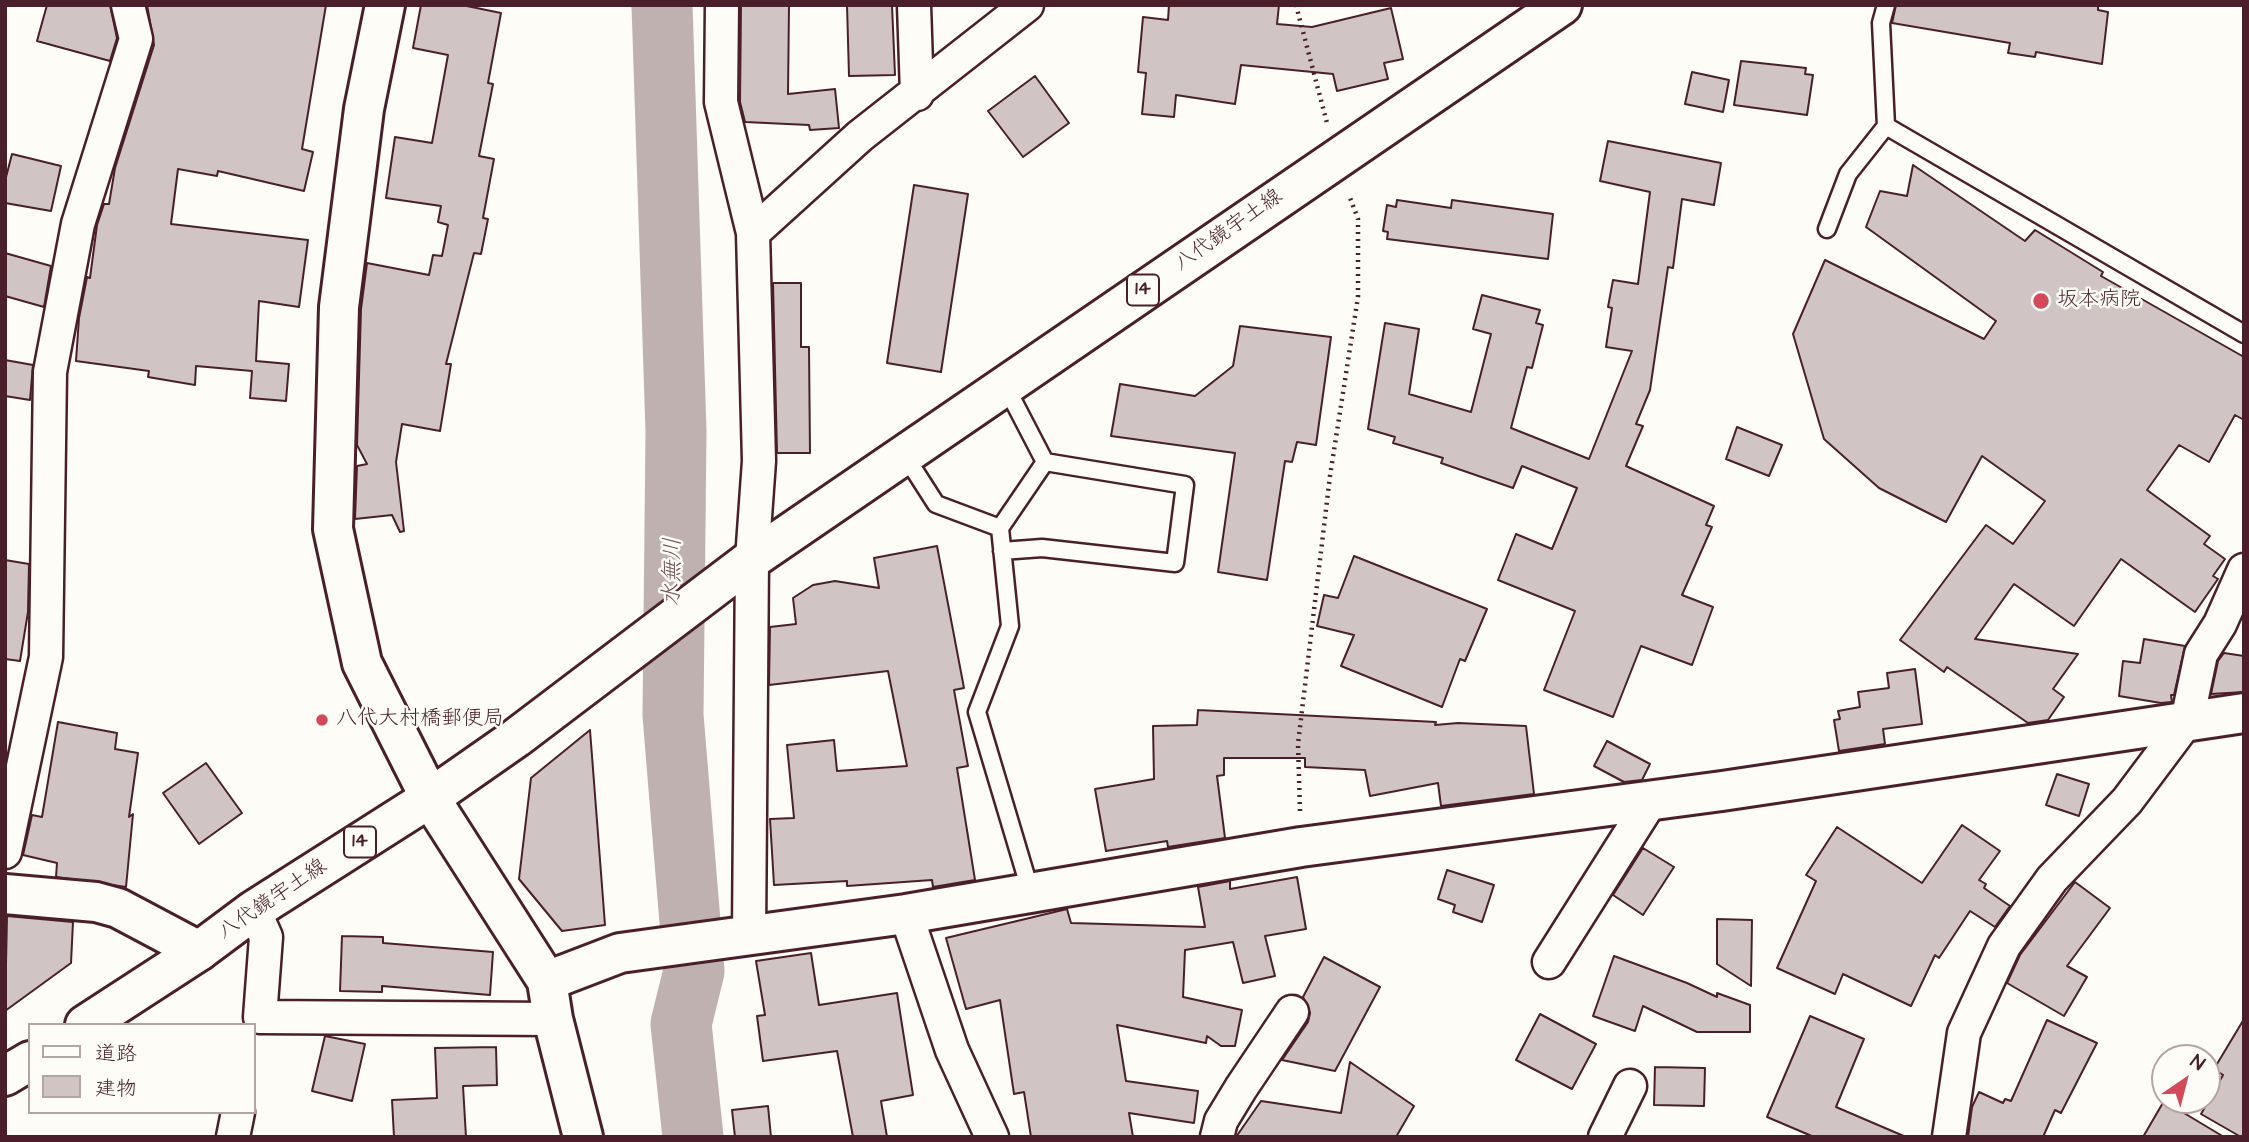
<!DOCTYPE html>
<meta charset="utf-8">
<style>
body{margin:0}
#map{position:relative;width:2249px;height:1142px;overflow:hidden;background:#fdfcf7;font-family:"Architects Daughter","Klee One",sans-serif}
canvas{display:block}
.frame{position:absolute;inset:0;border:7px solid #4a1f2b;pointer-events:none}
.legend{position:absolute;left:28px;top:1023px;width:228px;height:91px;box-sizing:border-box;background:#fdfcf7;border:2px solid #b5a4a5;margin:0;padding:9px 12px;list-style:none;font-size:21px;color:#4a1f2b}
.legend li{display:flex;align-items:center;gap:14px;height:35px}
.legend b{width:35px;border:2px solid #b5a4a5}
.north{position:absolute;left:2151px;top:1044px;width:70px;height:70px;box-sizing:border-box;background:#fdfcf7;border:2px solid #b5a4a5;border-radius:50%;rotate:35deg;font-size:19px;font-weight:700;line-height:28px;text-align:center;color:#4a1f2b}
.north::after{content:'';display:block;margin:auto;width:24px;height:32px;background:#d1495b;clip-path:polygon(50% 0,100% 100%,50% 72%,0 100%)}
</style>
<div id="map">
<canvas width="2249" height="1142"></canvas>
<div class="frame"></div>
<ul class="legend">
<li><b style="height:9px;background:#fdfcf7"></b>道路</li>
<li><b style="height:19px;background:#d0c5c4"></b>建物</li>
</ul>
<div class="north">N</div>
</div>
<script>
const g = document.querySelector('canvas').getContext('2d');
g.lineJoin = 'round';
function toPath(rows) {
  const path = new Path2D();
  for (const r of rows) {
    path.moveTo(r[0], r[1]);
    for (let i = 2; i < r.length; i += 2) path.lineTo(r[i], r[i + 1]);
  }
  return path;
}
function strokePath(path, color, width, dash) {
  g.strokeStyle = color;
  g.lineWidth = width;
  g.lineCap = dash ? 'butt' : 'round';
  g.setLineDash(dash || []);
  g.stroke(path);
}
function paint(path, color) {
  g.fillStyle = color;
  g.fill(path, 'evenodd');
}
function write(font, color, halo, rows, align = 'center') {
  g.font = font + ' "Architects Daughter","Klee One",sans-serif';
  g.lineWidth = 5;
  g.setLineDash([]);
  g.textBaseline = 'middle';
  g.strokeStyle = halo;
  g.fillStyle = color;
  for (const [text, x, y, turn = 0] of rows) {
    g.save();
    g.translate(x, y);
    g.rotate((+turn || 0) * Math.PI / 180);
    g.textAlign = isNaN(turn) ? turn : align;
    if (halo) g.strokeText(text, 0, 0);
    g.fillText(text, 0, 0);
    g.restore();
  }
}
strokePath(toPath([
 [662,5,676,431,673,715,694,971,681,1024,693,1137]
]), '#c0b1b1', 61);
const building = toPath([
 [47,5,110,5,117,38,110,61,37,41,47,5],
 [147,5,326,5,302,149,313,152,304,191,218,171,217,176,178,169,171,224,308,240,299,307,259,301,256,361,289,364,286,401,250,398,252,371,196,366,195,385,148,377,149,371,76,361,79,318,87,277,90,278,97,225,104,204,109,204,115,168,154,45,147,5],
 [421,5,462,5,501,13,488,83,493,84,479,156,494,159,483,218,488,219,481,254,474,253,446,364,451,364,440,431,402,424,396,462,404,531,400,532,392,515,355,519,357,466,367,464,357,445,361,309,367,263,429,275,433,255,442,256,448,225,438,222,441,206,386,198,395,137,432,143,448,55,413,48,421,5],
 [741,5,789,5,788,94,835,89,839,128,810,130,809,125,745,122,740,102,741,5],
 [847,5,892,5,895,75,849,76,847,5],
 [1169,5,1279,5,1277,24,1312,27,1391,8,1403,59,1384,63,1388,79,1337,91,1333,74,1241,65,1235,104,1176,95,1174,117,1142,114,1146,73,1138,72,1143,17,1168,20,1169,5],
 [1896,5,2098,5,2098,10,2108,12,2102,64,2036,52,2035,57,2008,53,2010,43,1892,23,1896,5],
 [1741,61,1806,68,1805,74,1813,75,1807,115,1734,105,1741,61],
 [1692,72,1729,80,1723,112,1685,104,1692,72],
 [1035,76,1069,123,1023,157,988,111,1035,76],
 [1608,141,1721,163,1714,205,1682,199,1673,268,1668,267,1650,390,1636,424,1643,426,1626,466,1714,506,1706,525,1712,527,1682,595,1713,607,1692,665,1641,646,1613,717,1544,690,1575,611,1498,580,1516,534,1552,549,1577,488,1522,466,1513,488,1441,463,1443,458,1393,443,1395,437,1368,429,1385,323,1419,329,1409,394,1471,412,1491,334,1473,329,1482,295,1540,310,1536,323,1543,325,1532,368,1527,367,1511,428,1589,459,1632,351,1606,347,1612,308,1608,307,1613,280,1638,284,1650,192,1600,181,1608,141],
 [12,154,61,166,51,211,5,203,5,181,12,154],
 [1913,165,2025,241,2035,230,2103,272,2101,276,2244,357,2244,420,2235,415,2209,462,2179,445,2147,490,2210,536,2204,544,2225,559,2213,576,2218,579,2195,612,2121,559,2074,626,2014,584,1975,639,2078,654,2053,689,2064,697,2048,720,2028,723,1947,667,1944,672,1900,640,1986,525,2013,544,2045,501,1982,456,1946,522,1879,488,1824,439,1793,334,1825,260,1984,339,1996,321,1866,227,1880,191,1907,196,1913,165],
 [914,185,968,194,941,372,887,363,914,185],
 [1397,200,1451,208,1452,200,1553,214,1548,259,1387,239,1388,232,1383,231,1387,205,1396,207,1397,200],
 [5,253,51,266,44,307,5,296,5,253],
 [773,283,801,283,801,347,809,347,810,453,777,453,773,283],
 [1240,326,1331,337,1316,445,1297,442,1292,462,1285,461,1267,580,1218,572,1235,453,1111,436,1120,384,1195,396,1233,366,1240,326],
 [5,360,33,365,30,400,5,396,5,360],
 [1737,427,1782,445,1769,476,1726,459,1737,427],
 [937,546,964,688,954,690,968,766,957,768,975,880,933,887,932,880,847,886,847,881,774,885,770,819,794,818,787,745,834,740,837,771,907,766,888,671,769,685,770,627,796,624,793,598,813,585,835,581,879,588,874,558,937,546],
 [1354,556,1487,609,1465,661,1460,659,1442,707,1341,666,1354,635,1317,626,1324,595,1338,598,1354,556],
 [5,560,29,564,28,612,20,661,5,659,5,560],
 [2144,639,2185,646,2174,695,2171,695,2172,702,2161,703,2119,696,2123,661,2140,663,2144,639],
 [2224,653,2244,656,2244,692,2211,694,2218,661,2224,653],
 [1915,669,1922,724,1883,729,1885,744,1839,751,1834,720,1840,719,1838,711,1860,707,1858,692,1889,688,1887,673,1915,669],
 [1198,710,1436,722,1435,725,1458,723,1526,726,1534,794,1441,806,1438,783,1370,796,1365,770,1305,767,1305,758,1224,758,1224,775,1217,776,1225,838,1168,847,1167,841,1106,851,1095,789,1154,779,1153,726,1197,725,1198,710],
 [58,722,117,733,115,749,138,753,129,817,133,814,126,887,56,877,57,863,23,855,32,815,42,817,58,722],
 [590,730,605,925,562,931,519,879,531,778,590,730],
 [1607,741,1650,764,1642,780,1624,782,1594,766,1607,741],
 [206,763,242,813,199,844,163,793,206,763],
 [2057,774,2089,784,2079,816,2046,805,2057,774],
 [1962,825,2000,851,1979,880,1986,884,1984,888,2010,906,1995,927,1970,911,1939,958,1935,955,1911,1006,1843,974,1835,994,1777,968,1816,881,1806,875,1837,827,1922,883,1962,825],
 [1643,848,1674,867,1643,915,1613,895,1643,848],
 [1447,870,1494,885,1482,922,1453,912,1455,905,1438,899,1447,870],
 [1297,877,1306,929,1265,936,1275,976,1243,983,1233,942,1185,950,1183,997,1242,1010,1235,1046,1221,1046,1207,1036,1206,1043,1117,1025,1126,1081,1198,1091,1194,1123,1129,1113,1133,1137,1031,1137,1024,1092,1014,1094,1000,1000,966,1009,946,938,1067,909,1071,923,1205,927,1198,887,1230,881,1230,889,1297,877],
 [2075,882,2110,908,2067,966,2087,977,2064,1016,2007,983,2020,955,2075,882],
 [7,916,73,922,71,963,5,1011,7,916],
 [1717,919,1752,920,1751,986,1717,964,1717,919],
 [342,936,383,937,383,943,493,952,490,995,382,986,382,992,340,991,342,936],
 [811,953,819,1005,897,993,913,1095,881,1101,887,1137,853,1137,837,1051,763,1061,757,1016,765,1015,756,961,811,953],
 [1614,956,1687,983,1717,997,1717,993,1750,1005,1750,1032,1697,1032,1643,1006,1635,1031,1593,1016,1614,956],
 [1324,957,1380,987,1335,1071,1282,1060,1308,1022,1310,1013,1303,997,1324,957],
 [1540,1014,1596,1044,1572,1089,1516,1060,1540,1014],
 [1810,1016,1864,1039,1836,1107,1906,1137,1814,1137,1767,1117,1810,1016],
 [2244,1019,2244,1137,2241,1137,2201,1114,2223,1075,2214,1069,2244,1019],
 [2047,1020,2097,1043,2061,1113,2055,1110,2043,1137,1968,1137,1972,1107,1979,1092,2003,1103,2005,1099,2011,1101,2047,1020],
 [325,1036,365,1044,352,1101,312,1091,325,1036],
 [496,1047,497,1085,463,1086,466,1137,394,1137,392,1100,437,1098,435,1048,496,1047],
 [1350,1062,1414,1106,1396,1137,1236,1137,1261,1101,1341,1113,1350,1062],
 [1655,1067,1705,1068,1704,1106,1654,1105,1655,1067],
 [2164,1101,2224,1137,2143,1137,2164,1101],
 [768,1106,771,1137,735,1137,732,1110,768,1106]
]);
paint(building, '#d0c5c4');
strokePath(building, '#4a1f2b', 2);
const lane = toPath([
 [1886,126,2244,334],
 [1827,229,1848,174,1886,126,1881,23,1886,5],
 [904,454,936,504,1000,528],
 [1002,551,1042,548,1175,563,1185,485,1045,462,1005,385],
 [1031,893,977,712,1010,626,1000,528,1045,462]
]);
const street = toPath([
 [722,5,721,102,753,233,759,461,752,559,749,935],
 [914,5,917,94],
 [753,233,860,136,1027,5],
 [5,852,46,657,50,372,78,224,136,39,128,5],
 [254,910,266,937,260,1017,553,1019],
 [906,914,952,1050,992,1137],
 [1549,962,1652,799],
 [233,1137,238,1112],
 [1217,1137,1221,1121,1241,1088,1292,1012],
 [1605,1137,1630,1086],
 [1949,1137,1964,1033,2004,946,2052,879,2127,801,2187,721,2201,654,2220,624,2244,570]
]);
const secondary = toPath([
 [385,5,364,109,339,307,333,529,362,663,430,798,547,981],
 [5,894,96,902,118,908,199,951],
 [583,1137,553,1019,547,981,620,953,906,914,1301,847,1722,791,2244,713]
]);
const primary = toPath([
 [85,1025,199,951,254,910,430,798,516,738,752,559,1562,5],
 [5,1076,30,1061]
]);
strokePath(lane, '#4a1f2b', 21);
strokePath(street, '#4a1f2b', 37);
strokePath(secondary, '#4a1f2b', 44);
strokePath(primary, '#4a1f2b', 44);
strokePath(toPath([
 [1296,5,1327,123],
 [1300,811,1298,744,1330,476,1358,297,1358,219,1349,195]
]), '#4a1f2b', 4.5, [2, 5]);
strokePath(lane, '#fdfcf7', 16);
strokePath(street, '#fdfcf7', 32);
strokePath(secondary, '#fdfcf7', 38);
strokePath(primary, '#fdfcf7', 38);
for (const [x, y, r, color] of [
 [2041,301,9,"#d1495b"],
 [322,720,7,"#d1495b"]
]) {
  const dot = new Path2D();
  dot.arc(x, y, r, 0, 2 * Math.PI);
  g.fillStyle = color;
  g.fill(dot);
  strokePath(dot, '#fdfcf7', 2.5);
}
for (const [x, y, w] of [
 [1143,290,32],
 [360,842,32]
]) {
  const box = new Path2D();
  box.roundRect(x - w / 2, y - 15.5, w, 31, 5);
  g.fillStyle = '#fdfcf7';
  g.fill(box);
  strokePath(box, '#4a1f2b', 2);
}
write('bold 19px', '#4a1f2b', null, [
 ["14",1143,290],
 ["14",360,842]
]);
write('21px', '#4a1f2b', '#fdfcf7', [
 ["八代鏡宇土線",1229,231,-35],
 ["八代鏡宇土線",273,900,-34]
]);
write('21px', '#4a1f2b', '#fdfcf7', [
 ["坂本病院",2057,301],
 ["八代大村橋郵便局",336,720]
], 'left');
write('italic 23px', '#73525a', '#fdfcf7', [
 ["水無川",674,572,-89]
]);
</script>
